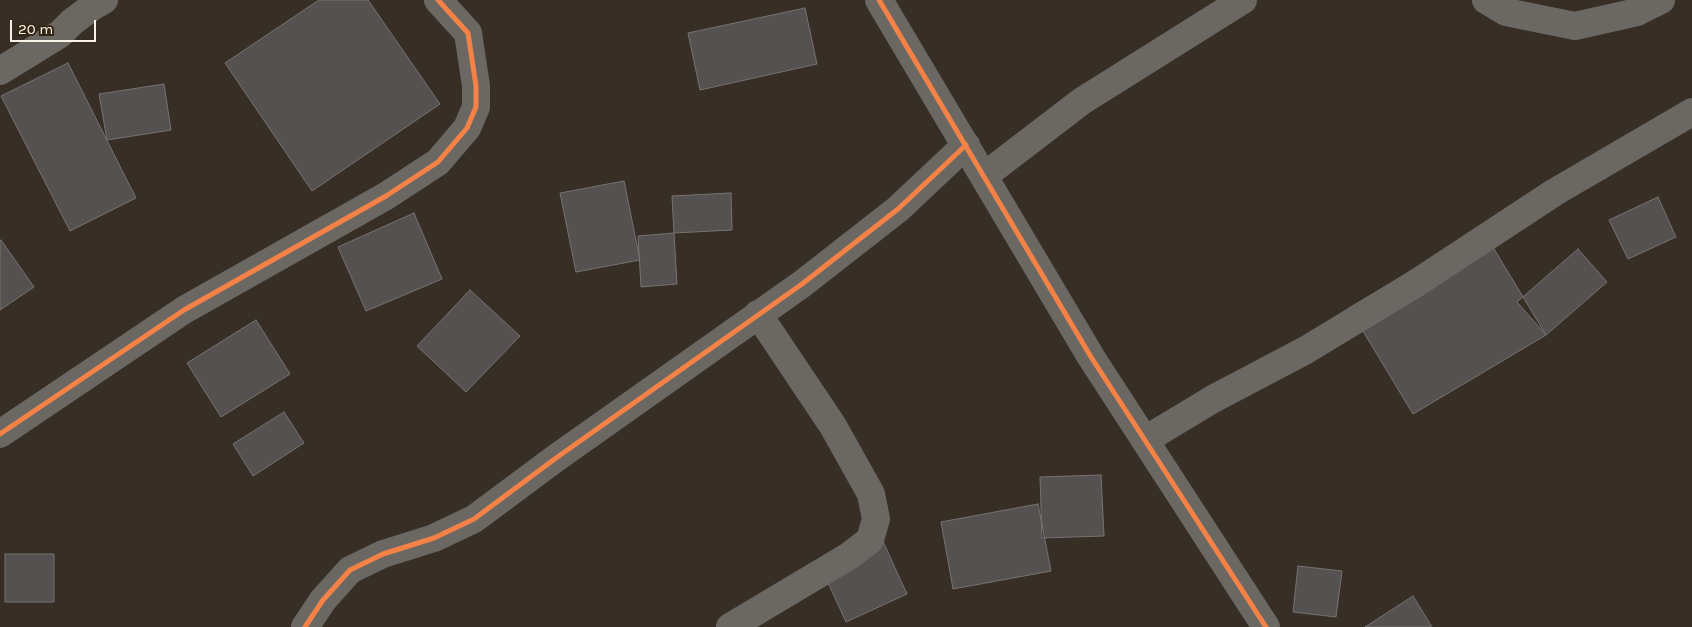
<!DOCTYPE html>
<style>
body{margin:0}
#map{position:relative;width:1692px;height:627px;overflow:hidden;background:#372f25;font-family:Karla,sans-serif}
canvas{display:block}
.scale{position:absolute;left:10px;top:20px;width:86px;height:22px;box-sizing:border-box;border:2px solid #fbf2e6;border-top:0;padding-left:6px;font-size:15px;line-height:18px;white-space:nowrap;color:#fbf2e6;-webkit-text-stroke:4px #332614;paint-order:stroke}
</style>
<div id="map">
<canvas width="1692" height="627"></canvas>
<div class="scale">20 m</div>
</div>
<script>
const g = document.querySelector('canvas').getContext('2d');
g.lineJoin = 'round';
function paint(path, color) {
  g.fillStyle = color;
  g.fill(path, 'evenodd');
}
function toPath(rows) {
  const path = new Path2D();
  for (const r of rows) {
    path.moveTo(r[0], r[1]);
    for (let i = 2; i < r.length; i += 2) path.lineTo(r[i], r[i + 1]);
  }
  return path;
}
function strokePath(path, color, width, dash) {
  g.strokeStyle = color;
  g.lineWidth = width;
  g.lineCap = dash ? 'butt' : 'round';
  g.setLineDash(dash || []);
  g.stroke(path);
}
const building = toPath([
 [319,0,368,0,440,104,312,191,225,63,319,0],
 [805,8,817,64,700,90,688,33,805,8],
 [68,63,136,198,70,231,1,96,68,63],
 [164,84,171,130,107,140,99,94,164,84],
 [624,181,640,260,576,272,560,193,624,181],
 [731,193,732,230,674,233,672,196,731,193],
 [1658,197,1676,237,1628,259,1609,220,1658,197],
 [414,213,442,279,366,311,338,247,414,213],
 [1482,229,1546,335,1413,414,1349,308,1482,229],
 [674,233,677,284,641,287,638,236,674,233],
 [1,240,34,287,0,310,0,241,1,240],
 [1578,249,1607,282,1546,335,1517,302,1578,249],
 [470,290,520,336,466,392,417,346,470,290],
 [256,320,290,374,221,417,187,363,256,320],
 [284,412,304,443,253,476,233,444,284,412],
 [1101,475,1104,536,1042,538,1040,477,1101,475],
 [1038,504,1051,571,953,589,941,522,1038,504],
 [880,535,907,594,846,622,819,563,880,535],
 [5,554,54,554,54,602,5,602,5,554],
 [1298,566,1342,571,1336,617,1293,612,1298,566],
 [1413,596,1432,627,1365,627,1413,596]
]);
paint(building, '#555151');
strokePath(building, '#777373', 1);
strokePath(toPath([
 [879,0,1091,357,1266,627],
 [1486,0,1506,12,1575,26,1637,12,1661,0],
 [0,71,60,34,72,22,92,7,104,0],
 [984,176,1082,101,1243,0],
 [0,434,184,310,386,196,438,162,467,128,476,107,476,86,468,33,438,0],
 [1145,440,1213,399,1306,350,1415,284,1555,192,1692,112],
 [305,627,323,600,350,570,383,554,434,538,474,519,556,458,802,284,898,209,966,145],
 [730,627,849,556,870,540,876,519,871,494,833,426,758,314]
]), '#6b6864', 28);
strokePath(toPath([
 [879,0,1091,357,1266,627],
 [0,434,184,310,386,196,438,162,467,128,476,107,476,86,468,33,438,0],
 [305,627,323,600,350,570,383,554,434,538,474,519,556,458,802,284,898,209,966,145]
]), '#f48246', 5);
</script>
